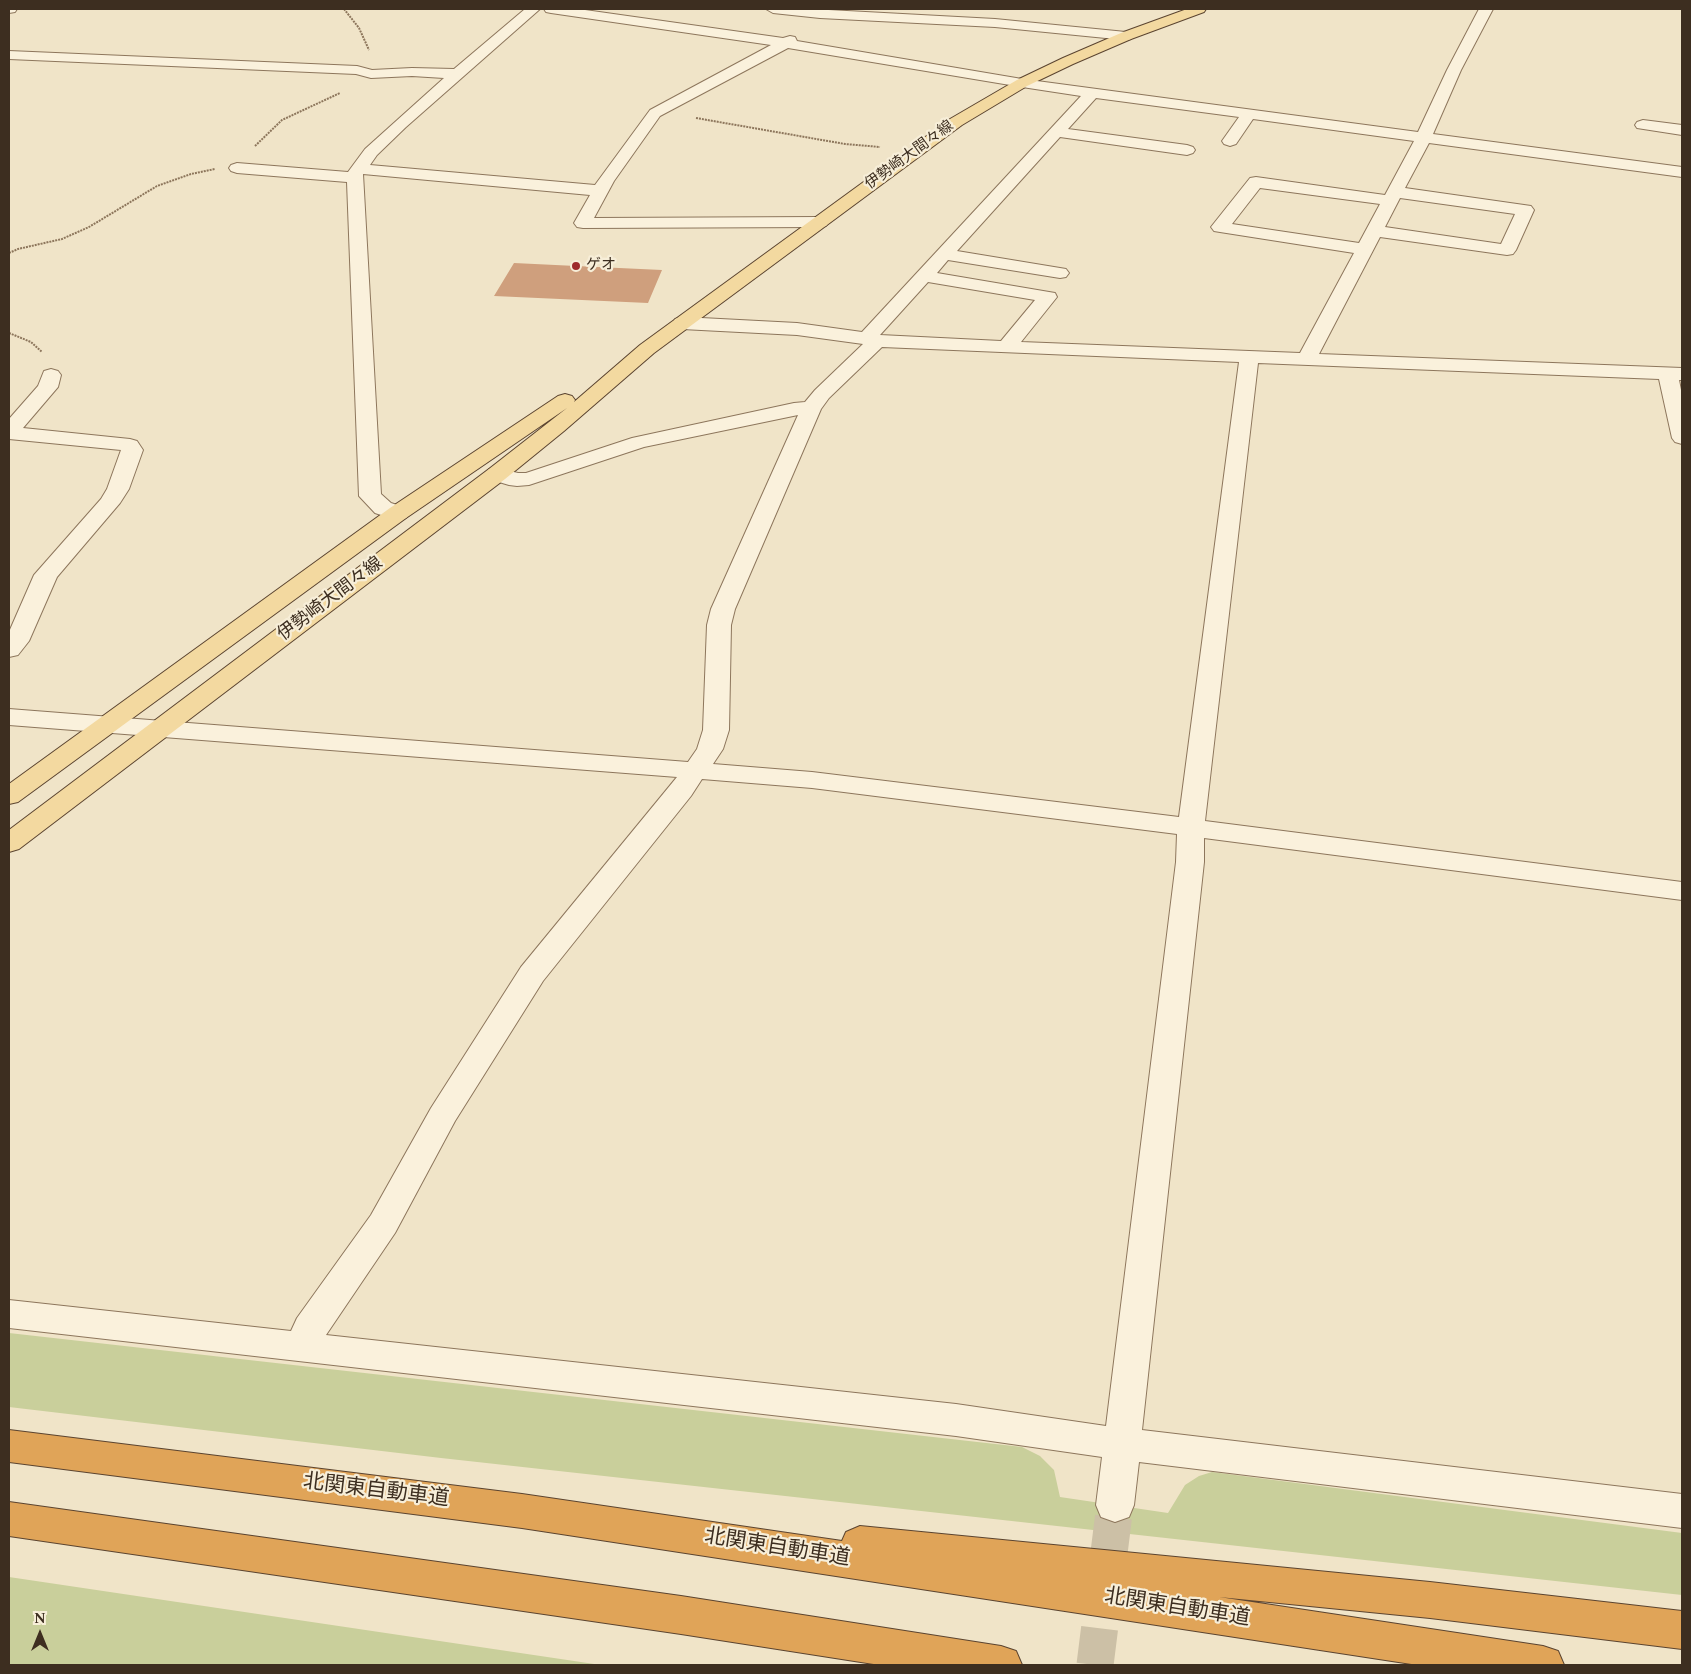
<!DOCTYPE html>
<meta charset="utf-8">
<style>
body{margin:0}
#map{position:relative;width:1691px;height:1674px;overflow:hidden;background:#f0e4c8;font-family:Spectral,serif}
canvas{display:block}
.frame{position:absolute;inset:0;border:10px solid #3d2e20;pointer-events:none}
.north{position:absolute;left:15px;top:1609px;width:50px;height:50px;-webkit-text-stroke:4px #f7eed8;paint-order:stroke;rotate:0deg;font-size:14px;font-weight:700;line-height:20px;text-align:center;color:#3d2e20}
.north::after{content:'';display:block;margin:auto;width:18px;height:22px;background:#3d2e20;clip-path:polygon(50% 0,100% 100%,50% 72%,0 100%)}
</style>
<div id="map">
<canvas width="1691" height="1674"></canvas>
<div class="frame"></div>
<div class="north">N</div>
</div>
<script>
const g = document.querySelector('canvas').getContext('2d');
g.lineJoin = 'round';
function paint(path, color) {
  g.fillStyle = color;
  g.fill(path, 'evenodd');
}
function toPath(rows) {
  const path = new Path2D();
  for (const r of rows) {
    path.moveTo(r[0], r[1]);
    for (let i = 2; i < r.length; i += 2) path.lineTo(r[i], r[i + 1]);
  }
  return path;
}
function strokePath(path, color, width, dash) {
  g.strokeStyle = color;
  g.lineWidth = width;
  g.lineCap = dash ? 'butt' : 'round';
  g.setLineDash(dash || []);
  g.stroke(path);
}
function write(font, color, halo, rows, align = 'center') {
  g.font = font + ' Spectral,"Noto Sans JP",serif';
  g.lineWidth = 4.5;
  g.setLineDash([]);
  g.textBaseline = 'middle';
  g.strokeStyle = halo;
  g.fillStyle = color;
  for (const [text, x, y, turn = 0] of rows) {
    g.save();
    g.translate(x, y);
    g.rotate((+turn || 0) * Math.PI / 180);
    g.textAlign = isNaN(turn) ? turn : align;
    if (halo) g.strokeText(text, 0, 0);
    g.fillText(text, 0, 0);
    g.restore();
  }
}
paint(toPath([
 [9,1333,1022,1447,1040,1456,1054,1470,1060,1497,1168,1513,1185,1485,1199,1476,1212,1472,1682,1533,1682,1595,441,1458,9,1407],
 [9,1577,601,1665,16,1665,9,1664]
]), '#c9cf9b');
paint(toPath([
 [514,263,576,266,662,270,648,303,494,296]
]), '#cf9f7d');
strokePath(toPath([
 [1095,1665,1115,1505]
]), '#ccc0a6', 37, [37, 19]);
const minor = toPath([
 [9,9,17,9,15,12,9,13,9,9],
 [525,9,540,9,406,127,377,155,370,165,595,185,650,110,771,45,551,13,546,12,544,9,578,9,783,38,790,36,795,37,797,41,1022,79,1418,132,1447,70,1479,9,1493,9,1461,70,1433,134,1682,167,1682,177,1429,143,1405,188,1531,206,1534,210,1516,250,1513,254,1507,255,1380,237,1319,354,1682,368,1682,380,1679,380,1682,395,1682,444,1675,442,1672,438,1659,379,1258,363,1205,821,1682,882,1682,900,1204,838,1204,862,1142,1430,1682,1494,1682,1528,1139,1462,1134,1505,1129,1517,1115,1522,1101,1517,1096,1505,1102,1457,956,1436,9,1328,9,1300,291,1331,297,1318,371,1215,431,1108,521,967,677,777,9,725,9,709,688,762,697,749,703,730,707,625,711,609,798,415,644,447,529,485,517,486,509,485,489,479,486,474,489,469,497,468,518,473,526,473,632,438,794,403,805,402,815,390,863,344,797,335,682,329,675,327,673,323,675,319,682,317,797,323,862,332,1081,96,1022,87,788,48,660,116,614,181,594,218,820,217,826,218,829,222,826,226,820,227,583,228,577,227,574,223,590,195,363,174,381,494,391,503,406,508,409,513,406,518,398,520,390,518,375,513,359,496,347,182,237,173,231,171,229,168,231,165,237,163,348,172,365,149,444,78,412,76,371,78,356,74,9,59,9,51,357,66,372,70,412,68,454,69,525,9],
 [1096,98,1239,117,1222,141,1224,144,1230,146,1236,144,1253,119,1414,141,1385,195,1256,177,1250,178,1211,227,1214,231,1220,232,1354,253,1300,353,1021,342,1057,297,1055,293,937,273,948,260,1060,278,1066,277,1069,273,1066,269,1060,268,957,251,1060,137,1187,155,1193,153,1195,150,1193,147,1187,145,1068,129,1096,98],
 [1260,188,1380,204,1359,243,1232,224,1260,188],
 [1400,198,1515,214,1501,244,1385,227,1400,198],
 [928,282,1035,300,1001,341,880,335,928,282],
 [882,347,1239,362,1179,817,812,772,713,764,723,749,729,730,731,625,735,609,821,409,829,398,882,347],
 [702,779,812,788,1177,834,1176,862,1106,1426,956,1404,326,1335,395,1233,455,1121,543,981,691,796,702,779],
 [766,9,810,9,995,19,1126,32,1131,33,1133,36,1131,39,1126,40,995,27,820,18,773,13,766,9],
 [1643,120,1682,125,1682,135,1637,128,1635,125,1637,122,1643,120],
 [51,369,58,371,61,375,58,387,23,428,130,439,137,441,143,450,129,489,120,503,57,577,29,641,18,655,9,657,9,632,34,575,101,499,107,489,121,450,9,439,9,419,38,386,44,371,51,369]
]);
const major = toPath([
 [1187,9,1206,9,1204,12,1131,39,1073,64,1027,86,962,125,654,353,564,431,505,479,19,849,9,852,9,830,489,469,567,408,406,518,18,802,9,804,9,784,390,508,558,396,565,394,572,396,575,400,574,402,640,345,950,119,1017,80,1063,58,1121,33,1187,9]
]);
const highway = toPath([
 [9,1430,522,1494,842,1541,846,1532,860,1526,1430,1582,1682,1611,1682,1649,1430,1618,1219,1597,1543,1646,1558,1651,1564,1665,1418,1665,522,1528,9,1462,9,1430],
 [9,1502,681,1596,1001,1646,1016,1651,1022,1665,880,1665,681,1634,9,1536,9,1502]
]);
strokePath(minor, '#8d765c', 2);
strokePath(major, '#5b4430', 2);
strokePath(highway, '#5b4430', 2);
strokePath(toPath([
 [344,9,359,28,369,50],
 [696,118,845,144,880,147],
 [255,146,282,120,340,93],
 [9,253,18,249,62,239,89,227,157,186,191,174,215,169],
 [9,333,31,342,42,352]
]), '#8d765c', 2, [2, 1]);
paint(minor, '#faf1dc');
paint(major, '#f3d9a0');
paint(highway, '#e0a458');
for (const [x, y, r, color] of [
 [576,266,5,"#9e2a2b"]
]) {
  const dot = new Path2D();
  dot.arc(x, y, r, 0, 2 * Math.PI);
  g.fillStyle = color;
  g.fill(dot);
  strokePath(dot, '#f7eed8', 2);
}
write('15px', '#3d2e20', '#f7eed8', [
 ["伊勢崎大間々線",910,156,-36]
]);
write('15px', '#3d2e20', '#f7eed8', [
 ["ゲオ",586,266]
], 'left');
write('18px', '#3d2e20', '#f7eed8', [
 ["伊勢崎大間々線",331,600,-37]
]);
write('21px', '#3d2e20', '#f7eed8', [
 ["北関東自動車道",376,1492,7],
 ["北関東自動車道",777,1549,9],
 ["北関東自動車道",1177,1609,9]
]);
</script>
